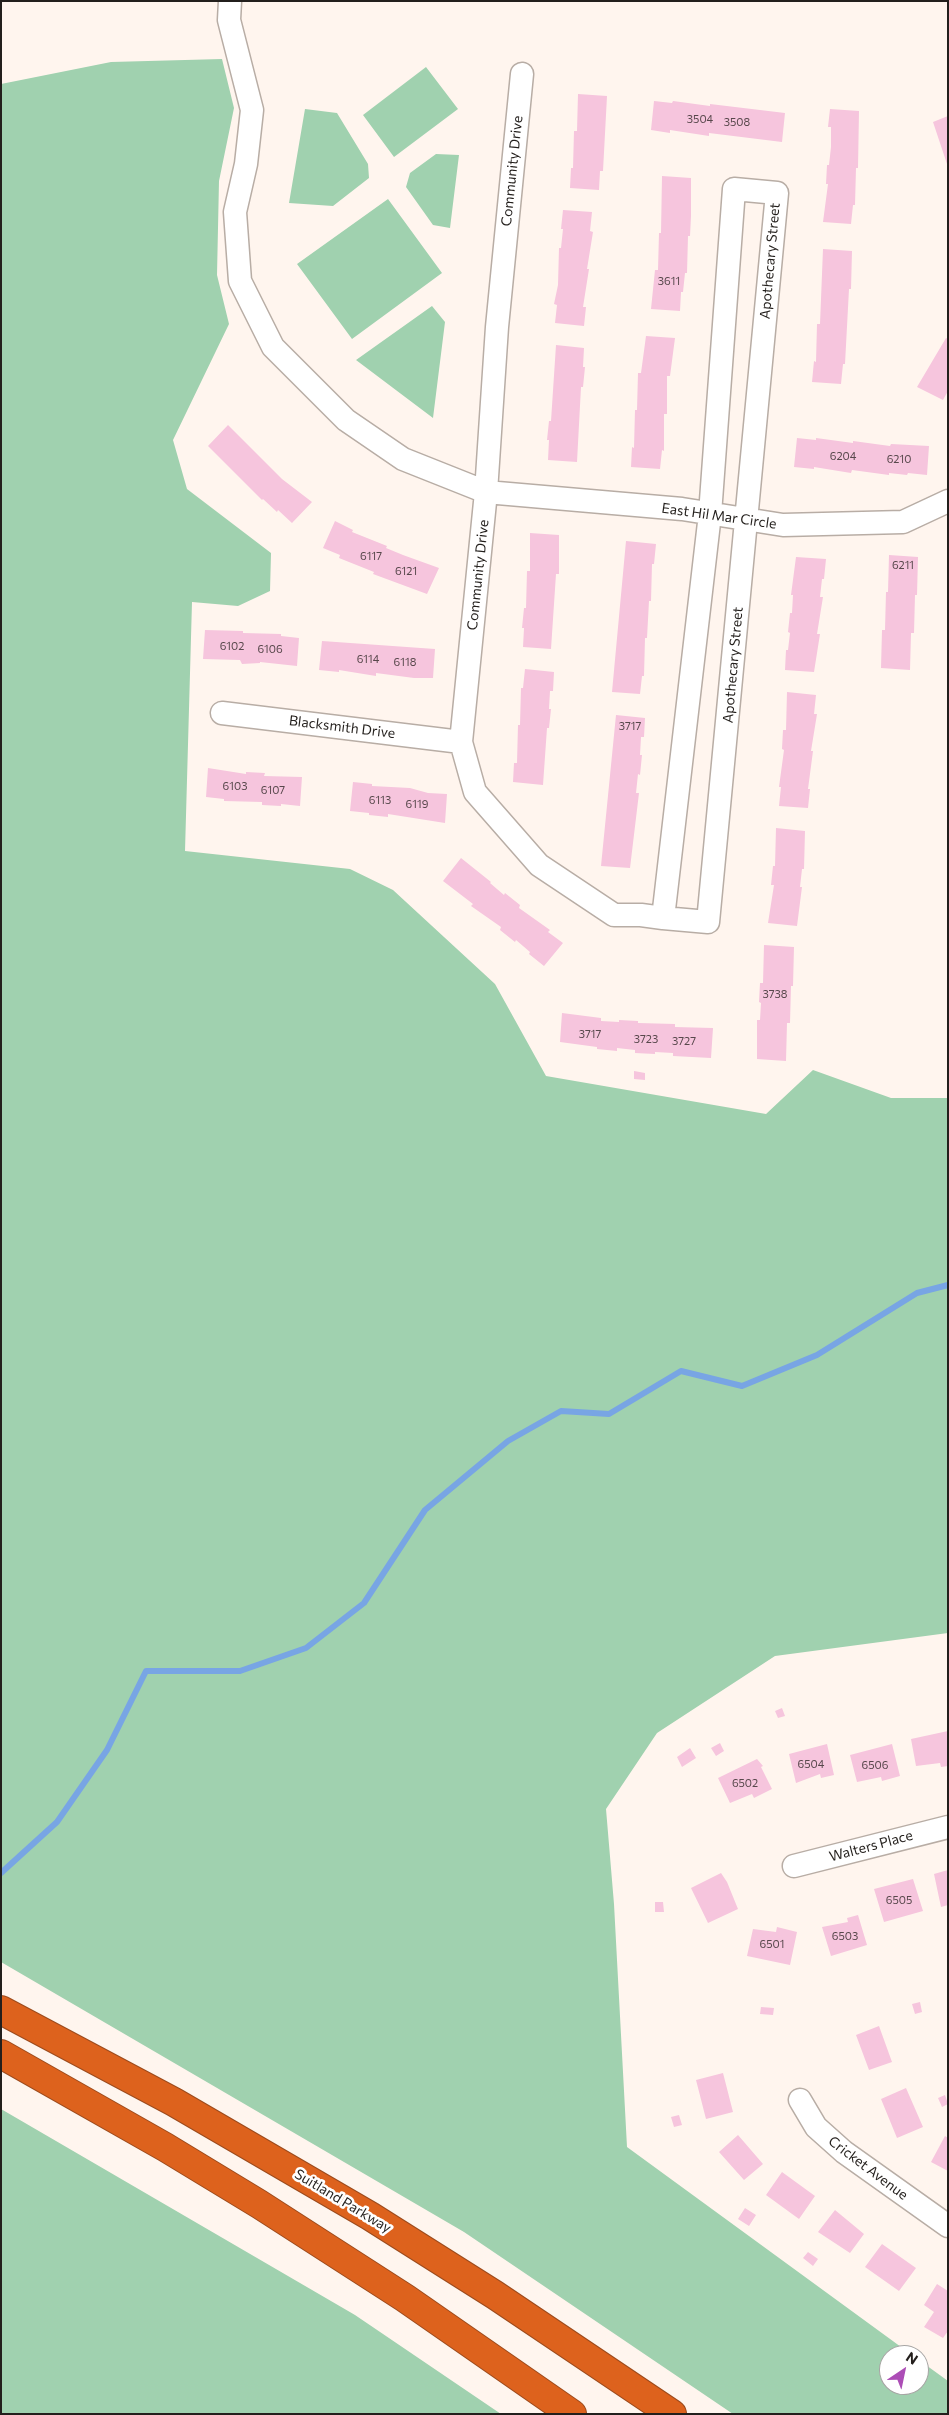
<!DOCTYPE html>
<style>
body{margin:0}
#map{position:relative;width:949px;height:2415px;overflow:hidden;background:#fff5ee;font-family:Commissioner,sans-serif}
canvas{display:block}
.frame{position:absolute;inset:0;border:2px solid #231f1c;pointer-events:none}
.north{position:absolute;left:879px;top:2345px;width:50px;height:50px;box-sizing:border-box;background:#fff;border:1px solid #a7a5a4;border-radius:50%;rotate:34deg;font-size:14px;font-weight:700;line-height:20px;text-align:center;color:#231f1c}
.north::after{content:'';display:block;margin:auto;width:18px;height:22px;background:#ac4db6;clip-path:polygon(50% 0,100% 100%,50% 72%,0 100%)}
</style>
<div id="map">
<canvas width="949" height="2415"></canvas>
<div class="frame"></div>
<div class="north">N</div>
</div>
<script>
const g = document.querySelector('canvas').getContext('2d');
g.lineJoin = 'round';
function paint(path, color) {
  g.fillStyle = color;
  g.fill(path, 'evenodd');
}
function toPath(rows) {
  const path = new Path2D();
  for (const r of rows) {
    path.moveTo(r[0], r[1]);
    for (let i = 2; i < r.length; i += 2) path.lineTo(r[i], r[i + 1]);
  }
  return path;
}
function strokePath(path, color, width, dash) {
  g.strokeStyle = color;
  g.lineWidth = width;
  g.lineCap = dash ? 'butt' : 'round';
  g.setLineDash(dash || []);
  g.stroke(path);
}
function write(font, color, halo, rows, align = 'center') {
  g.font = font + ' Commissioner,sans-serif';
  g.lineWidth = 5;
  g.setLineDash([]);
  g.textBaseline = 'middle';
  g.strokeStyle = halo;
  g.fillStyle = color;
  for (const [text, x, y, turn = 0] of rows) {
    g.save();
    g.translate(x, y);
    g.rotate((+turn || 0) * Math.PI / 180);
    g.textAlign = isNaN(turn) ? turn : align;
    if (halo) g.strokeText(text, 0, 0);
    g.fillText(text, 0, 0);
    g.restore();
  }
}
paint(toPath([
 [222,59,234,108,219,181,217,275,229,324,173,440,187,489,271,553,270,591,238,606,192,602,185,851,350,869,393,890,495,984,546,1076,766,1114,813,1070,891,1098,948,1098,948,1633,775,1656,657,1733,606,1809,614,1904,627,2147,912,2355,889,2355,889,2385,919,2385,919,2360,948,2381,948,2414,733,2414,464,2232,1,1962,1,84,111,62],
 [426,67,458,109,394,157,363,115],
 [305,109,337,113,368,164,369,178,333,206,289,203],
 [436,154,459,155,450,228,433,225,406,187,410,173],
 [388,199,442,273,352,339,297,264],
 [432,306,445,322,433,418,356,360],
 [1,2109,355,2315,501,2414,1,2414]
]), '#a0d1af');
strokePath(toPath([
 [1,1873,57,1822,107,1750,146,1671,240,1671,306,1648,364,1603,425,1510,508,1441,561,1411,609,1414,681,1371,742,1386,817,1355,917,1293,948,1285]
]), '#78a5e4', 6);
paint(toPath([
 [578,94,607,96,603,171,600,171,599,190,570,188,571,168,573,168,574,131,577,131],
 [654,101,672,103,673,101,710,106,710,104,785,113,782,142,709,133,709,136,670,130,670,133,651,130],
 [830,109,859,111,858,168,856,168,855,205,853,205,851,224,823,222,828,184,826,184,827,165,829,165,831,147,831,127,828,127],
 [948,116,948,167,933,122],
 [662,176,691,178,691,216,690,236,688,236,687,273,685,273,683,292,681,292,680,311,651,309,655,270,658,270,659,233,661,233],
 [563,210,592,212,590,231,593,232,587,269,589,269,583,307,586,307,584,326,555,323,557,305,554,304,558,285,559,248,561,248,563,229,561,229],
 [823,249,852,251,851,289,849,289,845,364,843,364,841,384,812,382,814,361,816,362,817,324,820,324],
 [646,336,675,338,670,376,667,376,667,414,664,414,664,451,662,450,660,469,631,467,632,447,634,448,635,410,637,410,638,373,641,373],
 [946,338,948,339,948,391,943,400,917,387],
 [556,345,584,348,583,367,585,367,583,387,581,387,577,462,548,460,549,440,547,440,549,421,551,421],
 [228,425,282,479,312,502,292,523,278,510,277,512,263,499,262,500,208,446],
 [797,438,816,440,816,438,853,443,853,441,890,446,891,444,929,446,927,475,908,473,907,475,889,473,889,475,852,470,851,473,814,467,814,469,794,467],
 [335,521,353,530,352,532,387,546,386,548,403,555,439,568,427,594,373,574,374,572,339,558,340,555,323,548],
 [530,533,559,535,559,574,556,574,551,649,523,647,524,628,522,628,524,608,526,608,527,571,530,571],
 [626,541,656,544,654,564,652,564,651,601,649,601,647,638,645,638,644,676,642,676,640,694,612,692],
 [889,555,918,557,917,595,915,595,914,633,911,633,910,670,881,668,882,630,885,630,886,592,888,592],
 [796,557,826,559,824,579,822,579,820,597,823,597,817,634,820,634,814,672,785,670,786,650,788,650,790,633,788,632,790,613,792,613,793,595,791,595],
 [205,630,243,631,243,633,281,634,281,636,299,638,297,666,260,662,260,663,242,664,240,660,203,659],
 [322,641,435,649,433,678,414,678,376,673,376,676,339,670,339,672,319,670],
 [525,669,554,672,553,691,550,691,549,709,551,709,549,728,547,728,543,785,513,782,514,763,517,763,518,725,520,725,521,688,523,688],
 [787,692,816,695,814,714,817,714,811,751,813,751,808,789,810,789,808,808,779,806,781,787,779,787,784,750,782,749,783,730,786,730],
 [616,715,645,718,644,737,641,737,640,755,642,755,640,775,638,774,636,793,639,793,630,868,601,866],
 [208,768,246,774,246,772,265,773,264,776,302,777,300,806,281,804,281,806,262,805,262,802,224,801,224,799,206,797],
 [353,782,372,784,372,786,410,788,428,793,447,794,445,823,388,814,388,817,369,815,369,813,350,811],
 [776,828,805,831,804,869,802,869,800,887,802,887,797,926,768,923,774,885,771,885,773,866,775,866],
 [461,858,491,882,490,883,504,895,505,893,520,905,519,908,550,930,548,932,563,943,544,966,529,954,530,952,516,940,515,942,500,930,501,927,471,906,473,904,443,881],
 [764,945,794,947,793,986,791,986,790,1023,787,1023,786,1061,757,1059,757,1020,760,1020,761,1003,759,1002,760,983,763,983],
 [562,1013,601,1018,601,1021,619,1022,619,1020,638,1021,638,1023,675,1024,675,1027,713,1028,711,1058,673,1056,673,1053,655,1052,655,1054,635,1053,635,1050,617,1048,617,1051,597,1049,597,1047,560,1042],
 [634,1071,645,1073,645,1080,634,1079],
 [782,1708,785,1716,778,1718,775,1711],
 [948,1731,948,1766,941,1767,940,1763,916,1766,911,1739],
 [720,1743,724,1751,716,1756,711,1748],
 [827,1744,834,1775,821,1778,820,1774,796,1783,789,1754],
 [892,1744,900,1776,882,1781,881,1777,857,1782,850,1755],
 [690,1748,696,1758,682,1767,677,1757],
 [757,1759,763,1766,761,1767,772,1789,754,1798,752,1794,730,1803,718,1778],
 [948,1870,948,1905,941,1907,934,1874],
 [721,1873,727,1882,738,1909,708,1923,691,1888],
 [913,1879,923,1911,884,1922,874,1889],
 [655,1902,663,1902,664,1912,655,1912],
 [858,1915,867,1945,831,1956,822,1927,848,1922,847,1918],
 [777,1927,797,1932,790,1965,747,1956,753,1929,776,1932],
 [920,2002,922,2012,915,2014,912,2004],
 [761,2007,774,2008,773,2015,760,2014],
 [879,2026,892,2062,869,2070,856,2035],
 [723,2073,733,2112,706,2119,696,2080],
 [906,2088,923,2127,897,2138,881,2099],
 [945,2095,948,2104,942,2107,938,2098],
 [679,2115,682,2125,674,2127,671,2117],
 [738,2135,763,2164,744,2180,719,2152],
 [945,2136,948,2138,948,2171,931,2162],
 [782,2172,815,2196,799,2219,766,2195],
 [745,2208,756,2215,749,2226,738,2219],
 [835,2210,864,2234,850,2253,818,2232],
 [882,2244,916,2268,899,2291,865,2267],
 [808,2252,818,2259,813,2266,803,2258],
 [937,2284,948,2291,948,2331,943,2338,924,2327,934,2312,924,2305]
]), '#f6c5dd');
const minor = toPath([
 [230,1,229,20,252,110,246,164,235,212,240,281,273,347,346,420,403,459,486,492,682,509,783,525,903,522,948,501],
 [522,74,497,327,486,492,461,742,475,792,539,865,614,915,641,915,663,918,708,922,777,193,734,189,710,514,663,918],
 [222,713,461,742],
 [794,1866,948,1827],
 [800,2100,816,2127,844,2152,948,2226]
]);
const highway = toPath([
 [1,2010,174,2102,370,2216,495,2295,672,2414],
 [1,2054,165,2147,259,2204,405,2298,572,2414]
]);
strokePath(minor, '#b8ada5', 25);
strokePath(highway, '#9c4b1d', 30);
strokePath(minor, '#fff', 22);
strokePath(highway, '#dd621d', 28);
write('11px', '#58484c', null, [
 ["3504",700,119],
 ["3508",737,122],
 ["3611",669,281],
 ["6204",843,456],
 ["6210",899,459],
 ["6117",371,556],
 ["6211",903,565],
 ["6121",406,571],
 ["6102",232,646],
 ["6106",270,649],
 ["6114",368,659],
 ["6118",405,662],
 ["3717",630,726],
 ["6103",235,786],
 ["6107",273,790],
 ["6113",380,800],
 ["6119",417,804],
 ["3738",775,994],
 ["3717",590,1034],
 ["3723",646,1039],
 ["3727",684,1041],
 ["6504",811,1764],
 ["6506",875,1765],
 ["6502",745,1783],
 ["6505",899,1900],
 ["6503",845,1936],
 ["6501",772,1944]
]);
write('14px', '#231f1c', '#fff', [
 ["Community Drive",512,171,-84],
 ["Apothecary Street",770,261,-85],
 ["East Hil Mar Circle",719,516,8],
 ["Community Drive",478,575,-84],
 ["Apothecary Street",733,665,-85],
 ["Blacksmith Drive",342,727,7],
 ["Walters Place",871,1846,-15],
 ["Cricket Avenue",868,2168,37],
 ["Suitland Parkway",343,2201,31]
]);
</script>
